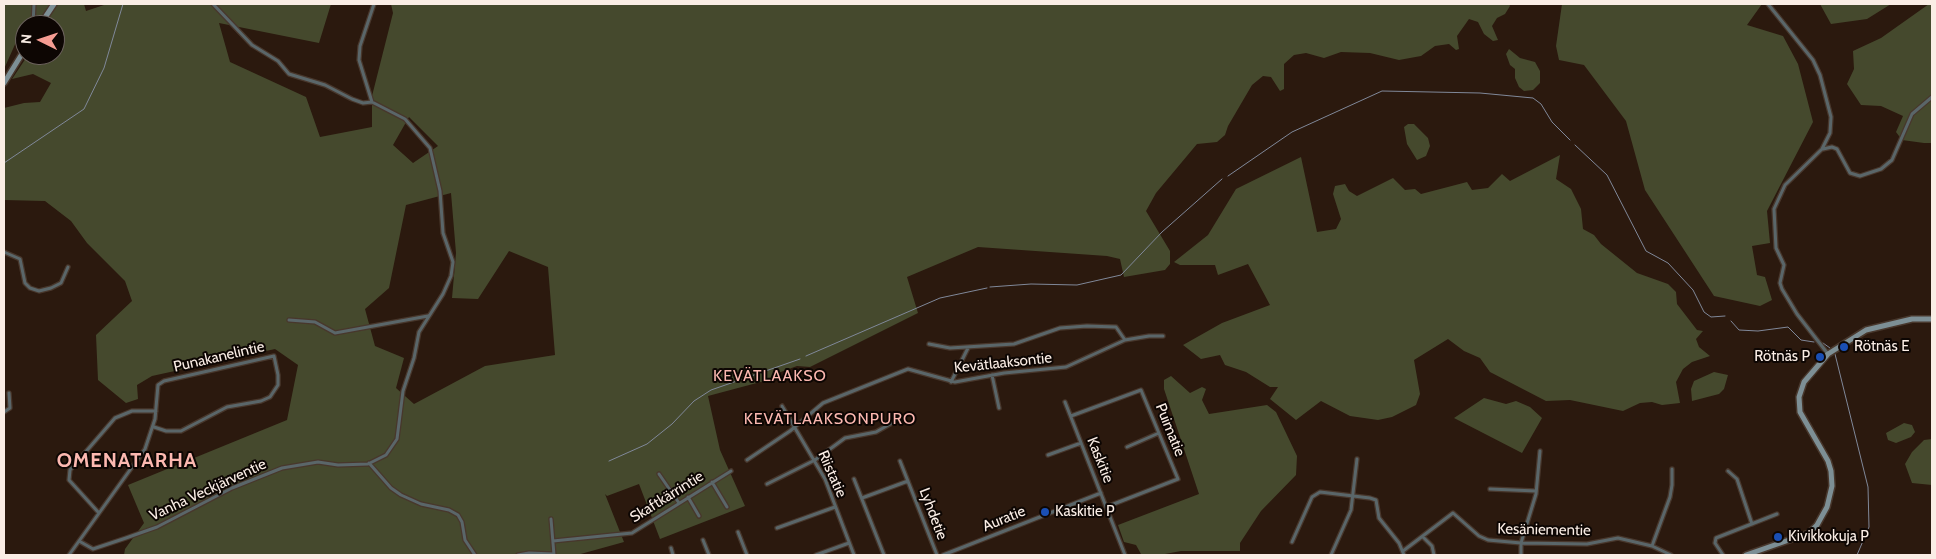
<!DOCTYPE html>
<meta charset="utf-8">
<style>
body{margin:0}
#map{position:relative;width:1936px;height:559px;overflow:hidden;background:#2b190e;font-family:Cabin,sans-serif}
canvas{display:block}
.frame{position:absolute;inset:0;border:5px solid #faede5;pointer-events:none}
.north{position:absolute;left:15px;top:15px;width:50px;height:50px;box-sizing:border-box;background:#0d0603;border:1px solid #6c625d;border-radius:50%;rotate:274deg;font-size:14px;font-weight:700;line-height:20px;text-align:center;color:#faede5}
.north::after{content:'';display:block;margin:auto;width:18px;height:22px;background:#f59c92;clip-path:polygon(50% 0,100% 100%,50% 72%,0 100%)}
</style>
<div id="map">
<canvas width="1936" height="559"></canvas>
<div class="frame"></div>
<div class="north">N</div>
</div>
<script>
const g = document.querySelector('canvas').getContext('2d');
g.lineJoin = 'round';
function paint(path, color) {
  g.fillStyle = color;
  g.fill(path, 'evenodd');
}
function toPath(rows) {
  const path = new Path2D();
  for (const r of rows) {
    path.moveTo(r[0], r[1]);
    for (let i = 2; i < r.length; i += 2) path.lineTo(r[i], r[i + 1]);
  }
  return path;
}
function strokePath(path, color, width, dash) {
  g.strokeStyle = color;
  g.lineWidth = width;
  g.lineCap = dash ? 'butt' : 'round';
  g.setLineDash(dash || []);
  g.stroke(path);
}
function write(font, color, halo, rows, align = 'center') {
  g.font = font + ' Cabin,sans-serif';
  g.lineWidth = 4;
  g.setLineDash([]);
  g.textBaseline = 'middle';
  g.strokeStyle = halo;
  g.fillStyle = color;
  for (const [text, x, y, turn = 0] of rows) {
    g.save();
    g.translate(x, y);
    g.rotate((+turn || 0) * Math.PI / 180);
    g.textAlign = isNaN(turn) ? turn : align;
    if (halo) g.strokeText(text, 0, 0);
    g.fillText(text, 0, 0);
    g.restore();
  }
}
paint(toPath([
 [4,4,84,4,86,11,107,4,331,4,319,43,219,23,230,62,306,97,320,137,372,127,372,96,393,13,391,4,1509,4,1510,6,1505,14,1497,18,1492,26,1498,40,1493,41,1484,34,1478,22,1469,19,1457,36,1459,49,1456,50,1449,44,1435,46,1421,56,1399,60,1370,53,1341,52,1324,58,1306,53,1294,55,1284,64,1284,89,1280,91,1271,77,1263,76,1252,85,1228,126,1225,135,1217,142,1197,144,1156,193,1146,211,1170,251,1170,264,1165,270,1124,277,1120,259,1107,256,978,247,907,277,918,313,810,367,797,366,778,373,768,380,708,396,720,450,745,506,660,539,639,484,607,496,605,494,624,542,577,555,124,555,125,549,144,523,128,485,287,420,298,365,275,349,152,376,137,385,138,399,126,403,98,380,96,335,132,301,125,281,87,243,71,221,45,201,4,200,4,108,24,103,40,102,51,83,33,74,12,79,28,55,55,55,55,25,47,25,46,22,42,25,25,25,25,32,17,40,4,69],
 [409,117,438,146,413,163,393,145],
 [451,193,456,253,452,298,478,299,509,251,548,267,555,355,485,366,414,404,396,388,404,358,375,346,365,309,389,288,406,205],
 [1562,4,1762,4,1747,25,1783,36,1798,64,1813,122,1767,211,1770,243,1752,246,1757,275,1765,277,1772,300,1760,306,1714,296,1645,190,1626,121,1584,65,1559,60,1556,46],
 [1820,4,1891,4,1867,19,1831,24],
 [1929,4,1932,4,1932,143,1924,143,1902,140,1896,132,1903,116,1881,106,1861,105,1847,84,1854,69,1853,51,1881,38],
 [1509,49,1520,58,1535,62,1540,71,1540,83,1533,90,1524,91,1519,87,1515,78,1515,69,1510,65,1506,54],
 [1408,124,1414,124,1428,138,1430,146,1426,156,1417,160,1407,144,1404,127],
 [1560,155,1556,179,1571,189,1581,209,1583,229,1594,235,1601,244,1637,273,1668,284,1676,292,1677,304,1697,330,1703,331,1696,339,1699,347,1710,356,1692,362,1683,369,1676,382,1680,403,1662,405,1652,402,1640,403,1623,411,1570,400,1546,401,1490,372,1480,358,1464,351,1448,339,1414,360,1420,394,1416,405,1392,417,1378,420,1350,416,1321,401,1296,420,1270,399,1278,387,1270,387,1246,372,1225,365,1220,355,1201,359,1183,345,1222,323,1270,305,1248,264,1218,275,1215,265,1180,265,1174,262,1208,235,1236,189,1301,157,1317,232,1336,229,1341,219,1333,194,1335,186,1345,184,1349,191,1357,196,1393,178,1405,190,1415,189,1421,194,1467,182,1472,190,1488,188,1502,174,1510,181],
 [1714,372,1728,375,1724,389,1719,394,1692,401,1691,389,1694,381],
 [1171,376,1190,393,1202,387,1206,389,1202,400,1209,414,1267,405,1276,412,1297,456,1296,475,1261,511,1240,543,1240,551,1181,551,1165,554,1141,554,1136,545,1124,542,1118,525,1199,494,1164,389,1164,380],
 [1484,398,1506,404,1516,401,1530,407,1542,418,1522,453,1454,418],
 [1904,423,1912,425,1915,432,1911,437,1896,443,1888,440,1886,433],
 [1932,439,1932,485,1912,483,1905,464,1912,452,1924,440]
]), '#45492d');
strokePath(toPath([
 [1575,145,1607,175,1646,251,1668,263,1693,290,1704,312,1711,317,1725,316],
 [4,163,84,109,104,68,123,4],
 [1228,176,1292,132,1382,91,1480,93,1533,98,1541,104,1552,122,1570,140],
 [990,287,1031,284,1077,285,1121,275,1162,232,1222,179],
 [1731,321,1739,330,1758,331,1788,327,1801,340,1814,342],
 [1823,343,1830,348],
 [1835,354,1868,487,1869,527,1857,555],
 [806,356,940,298,987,288],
 [609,461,647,444,672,424,694,401,711,390,800,359]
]), '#808899', 1);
const street = toPath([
 [213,4,252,45,278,61,289,74,325,85,352,99,363,103,372,102],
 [1768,4,1813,60,1820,75,1831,117,1830,133,1822,149,1785,185,1774,209,1776,248,1784,265,1780,283,1782,289,1797,314,1828,354],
 [33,25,34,4],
 [1823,149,1832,147,1837,149,1850,173,1860,176,1881,169,1892,160,1912,114,1932,97],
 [4,252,20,259,25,283,30,288,39,291,51,288,61,283,68,267],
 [289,320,315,322,335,333,428,316],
 [929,344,950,348,1014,344,1060,328,1087,326,1116,327,1125,340],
 [992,375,999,408],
 [951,382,968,348],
 [1065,402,1125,555],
 [782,406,825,479,854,555],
 [4,412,10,408,9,393],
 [1071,416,1141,390,1178,479,1106,507],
 [1127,447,1159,433],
 [1048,455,1081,443],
 [747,460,790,431,823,403,908,369,955,382,1004,373,1066,367,1125,340,1149,336,1163,336],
 [900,461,937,555],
 [369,463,391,488,401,495,421,504,449,510,458,515,462,522,465,540,475,555],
 [1728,471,1737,479,1752,524],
 [659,474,679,503],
 [854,479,884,555],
 [712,482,727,507],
 [767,484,815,460,845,438,876,432,897,420],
 [1490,489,1536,491],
 [688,497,699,516],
 [862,498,908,481],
 [99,513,69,480,70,470,115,418,132,411,156,411],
 [551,519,554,555],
 [777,528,835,507],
 [738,532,747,555],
 [1423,537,1432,546,1434,555],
 [703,540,709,555],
 [79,541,93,549,126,538,157,527,232,488,282,468,318,462,338,465,368,464,386,455,397,439,403,391,414,358,419,332,443,294,451,276,453,262,443,233,440,191,430,148,405,119,372,102,359,60,360,46,374,4],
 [553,541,632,533,731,471],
 [1292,542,1312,497,1320,492,1370,498,1376,500,1379,518,1399,543,1404,555],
 [1652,546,1670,497,1672,485,1672,469],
 [671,548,673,555],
 [1403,551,1453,513,1479,536,1488,540,1521,543,1587,544,1618,538,1652,546,1671,555],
 [69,555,145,449,155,419,158,385,164,381,274,356,278,375,278,385,270,397,261,401,227,407,181,431,166,431,154,427],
 [518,555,529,553,553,554],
 [816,555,849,543],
 [943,555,1101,493],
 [1331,555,1351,510,1357,459],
 [1521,555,1521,543,1536,494,1540,451],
 [1723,555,1715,543,1716,538,1777,514]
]);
const secondary = toPath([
 [40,25,54,4],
 [4,83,25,49],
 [1746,555,1809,533,1817,525,1827,507,1832,486,1831,471,1828,461,1800,412,1799,397,1804,382,1828,354,1866,330,1912,319,1932,319]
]);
strokePath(street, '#48372c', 5.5);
strokePath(secondary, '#48372c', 8);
strokePath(street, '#5a6669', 3);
strokePath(secondary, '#7d8f95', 5);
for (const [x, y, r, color] of [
 [1844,347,5,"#1a4fb4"],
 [1820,357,5,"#1a4fb4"],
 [1045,512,5,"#1a4fb4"],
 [1778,537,5,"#1a4fb4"]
]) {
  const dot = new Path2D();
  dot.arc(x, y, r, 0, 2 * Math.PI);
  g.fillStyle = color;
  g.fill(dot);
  strokePath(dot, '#0d0603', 2);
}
write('15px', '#faede5', '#0d0603', [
 ["Rötnäs E",1854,347],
 ["Rötnäs P",1810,357,"right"],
 ["Kaskitie P",1055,512],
 ["Kivikkokuja P",1788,537]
], 'left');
write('15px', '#faede5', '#0d0603', [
 ["Punakanelintie",219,357,-13],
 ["Kevätlaaksontie",1003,363,-6],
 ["Puimatie",1170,430,68],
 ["Kaskitie",1100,460,68],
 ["Riistatie",832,474,66],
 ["Vanha Veckjärventie",208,490,-25],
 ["Skaftkärrintie",667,497,-32],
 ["Lyhdetie",933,514,69],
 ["Auratie",1004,519,-22],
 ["Kesäniementie",1544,530,1]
]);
g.letterSpacing = '1px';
write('16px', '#fcb8b0', '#0d0603', [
 ["KEVÄTLAAKSO",770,376],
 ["KEVÄTLAAKSONPURO",830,419]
]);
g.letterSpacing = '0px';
g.letterSpacing = '1px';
write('bold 20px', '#fcb8b0', '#0d0603', [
 ["OMENATARHA",127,461]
]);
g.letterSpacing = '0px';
</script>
